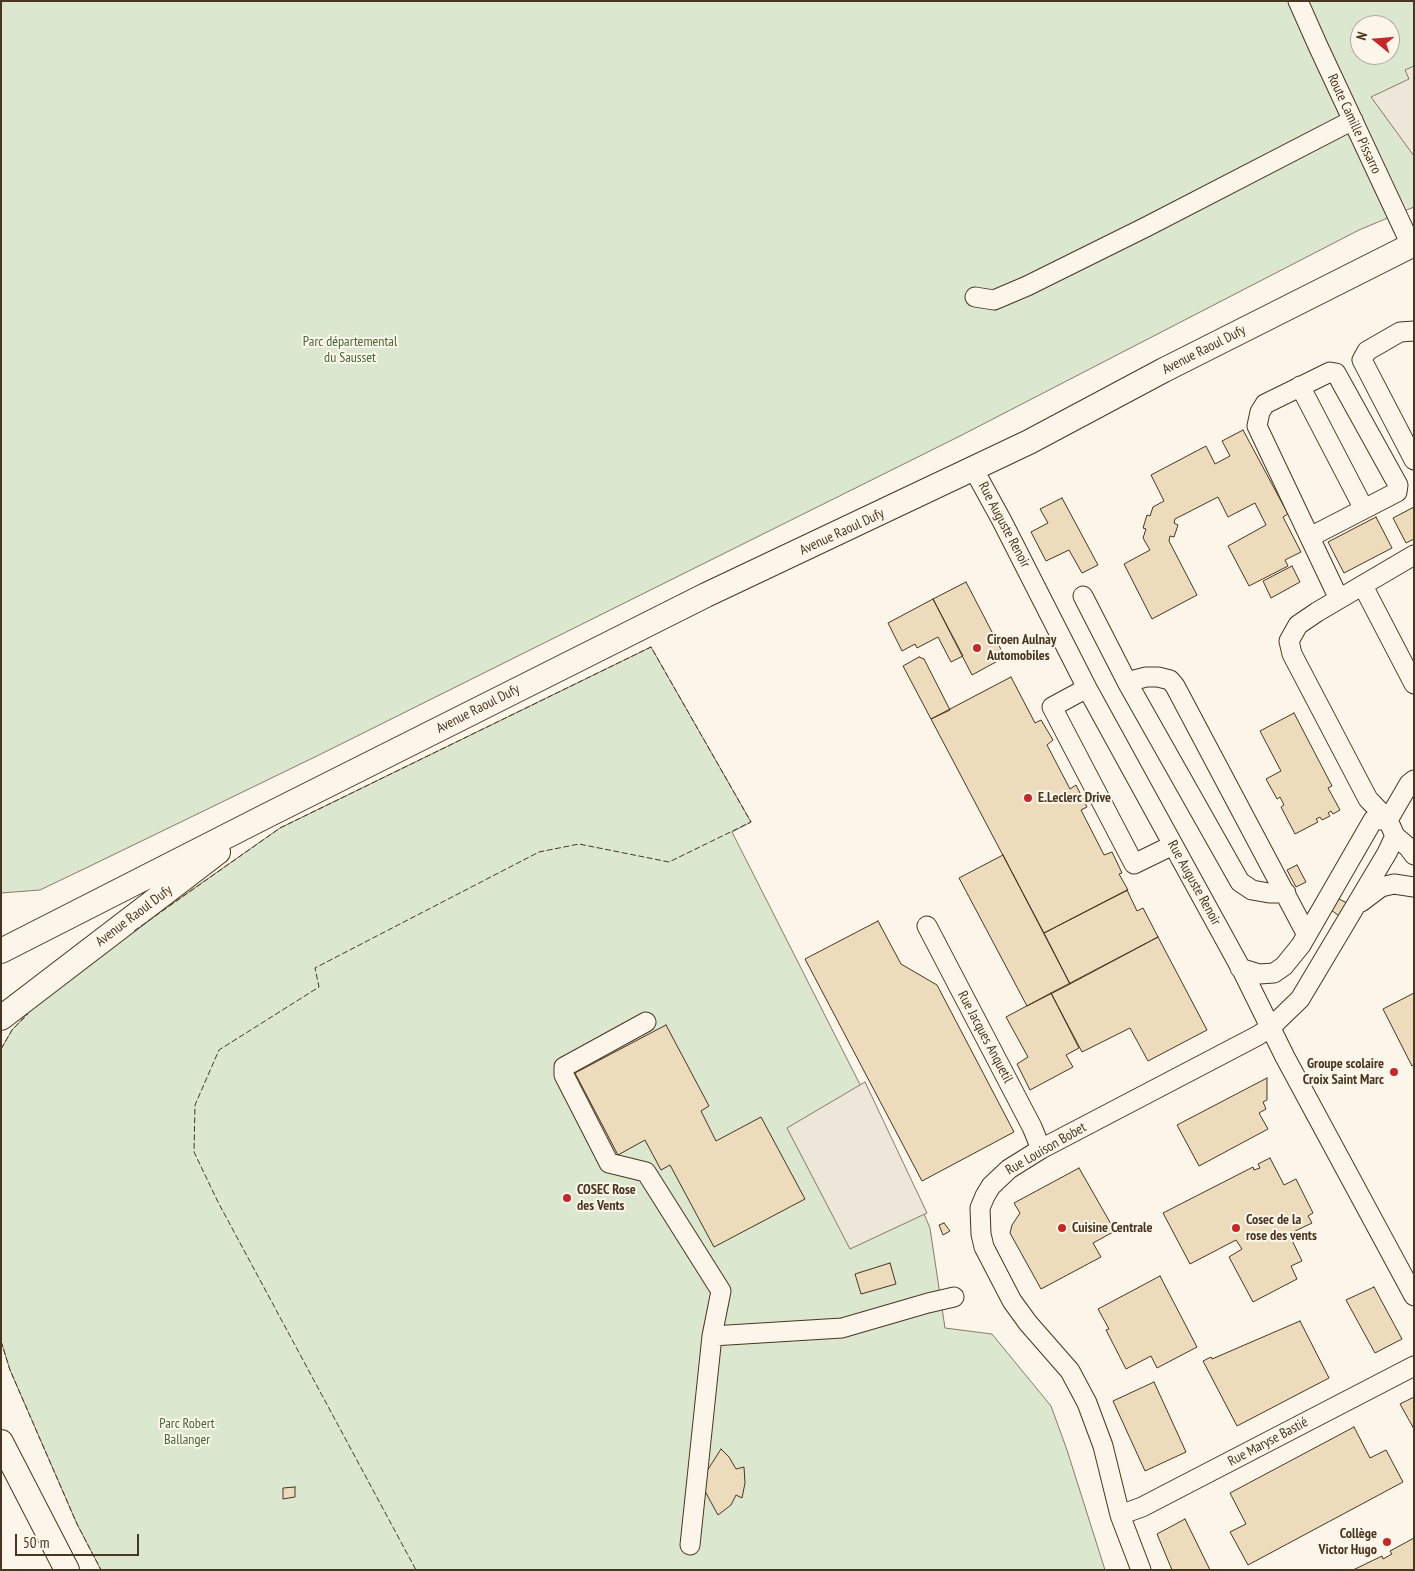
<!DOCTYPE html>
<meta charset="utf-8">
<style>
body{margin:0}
#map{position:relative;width:1415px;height:1571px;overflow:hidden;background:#fbf6e9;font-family:"PT Sans Narrow",sans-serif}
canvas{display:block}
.frame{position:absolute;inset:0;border:2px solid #4a3520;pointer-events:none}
.north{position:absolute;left:1350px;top:15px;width:50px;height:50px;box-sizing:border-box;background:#fbf6e9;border:1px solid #b4a999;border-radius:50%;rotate:287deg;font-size:14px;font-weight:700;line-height:20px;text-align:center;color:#4a3520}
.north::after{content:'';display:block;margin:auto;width:18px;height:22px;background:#c62828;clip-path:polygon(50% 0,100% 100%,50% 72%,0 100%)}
.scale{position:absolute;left:15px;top:1534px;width:124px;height:22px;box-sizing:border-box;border:2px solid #4a3520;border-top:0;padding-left:6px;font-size:15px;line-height:18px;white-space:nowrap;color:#4a3520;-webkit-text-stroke:4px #fbf6e9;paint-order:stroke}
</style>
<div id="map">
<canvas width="1415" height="1571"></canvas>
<div class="frame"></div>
<div class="north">N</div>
<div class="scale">50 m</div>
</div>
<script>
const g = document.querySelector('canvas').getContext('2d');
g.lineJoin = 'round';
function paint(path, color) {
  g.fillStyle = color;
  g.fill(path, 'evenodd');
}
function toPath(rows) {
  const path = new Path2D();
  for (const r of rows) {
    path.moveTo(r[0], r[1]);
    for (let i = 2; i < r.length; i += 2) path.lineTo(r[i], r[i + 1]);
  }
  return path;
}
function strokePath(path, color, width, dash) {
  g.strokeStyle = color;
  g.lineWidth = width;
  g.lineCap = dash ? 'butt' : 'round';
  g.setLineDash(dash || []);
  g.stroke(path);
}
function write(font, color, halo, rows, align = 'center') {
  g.font = font + ' "PT Sans Narrow",sans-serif';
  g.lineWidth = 4;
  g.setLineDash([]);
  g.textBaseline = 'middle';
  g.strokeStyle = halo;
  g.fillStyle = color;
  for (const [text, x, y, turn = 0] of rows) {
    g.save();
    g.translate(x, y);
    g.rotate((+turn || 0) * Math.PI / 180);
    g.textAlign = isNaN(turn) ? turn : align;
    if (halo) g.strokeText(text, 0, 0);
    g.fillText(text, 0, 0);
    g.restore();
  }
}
const green = toPath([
 [1,1,1414,1,1414,207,1359,230,960,436,321,754,86,868,40,890,1,893,1,1],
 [1360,25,1390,25,1390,55,1360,55,1360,25],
 [651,647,751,822,732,832,916,1195,930,1228,945,1328,992,1334,1051,1406,1067,1450,1105,1570,101,1570,77,1524,10,1370,1,1341,1,1049,12,1030,50,989,280,828,651,647]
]);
paint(green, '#dce7d0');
strokePath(green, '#887966', 1);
const parking = toPath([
 [1414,66,1414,156,1371,97,1409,79,1405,70,1414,66],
 [865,1082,927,1213,850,1249,787,1128,865,1082]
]);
paint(parking, '#ede7d9');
strokePath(parking, '#887966', 1);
const building = toPath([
 [1243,430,1288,514,1283,517,1301,552,1285,560,1288,566,1249,586,1228,546,1266,525,1255,503,1228,517,1218,497,1175,519,1174,523,1178,525,1174,537,1170,536,1169,541,1197,595,1152,619,1124,564,1150,550,1143,538,1146,529,1143,528,1147,515,1150,516,1153,507,1164,501,1151,475,1206,446,1215,464,1230,456,1222,441,1243,430],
 [1062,498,1098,565,1082,573,1069,550,1046,561,1031,532,1048,523,1040,509,1062,498],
 [1414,507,1414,539,1406,543,1393,518,1414,507],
 [1376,517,1392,548,1344,573,1328,542,1376,517],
 [1292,566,1300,582,1271,598,1263,581,1292,566],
 [966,582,1005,657,972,675,933,599,966,582],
 [933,599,963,656,951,662,938,637,917,648,915,644,902,651,888,623,933,599],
 [919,657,924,659,950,710,931,719,903,666,919,657],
 [1011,677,1035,723,1041,720,1053,740,1047,745,1070,789,1076,785,1087,807,1081,810,1104,855,1112,852,1122,873,1119,874,1128,890,1044,933,931,719,1011,677],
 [1294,713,1332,786,1328,788,1340,810,1333,814,1331,811,1328,813,1330,816,1322,820,1320,817,1316,819,1318,822,1295,834,1281,807,1284,805,1280,797,1277,799,1266,779,1281,771,1260,731,1294,713],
 [1003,855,1070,984,1027,1006,959,878,1003,855],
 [1297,865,1306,882,1296,887,1287,870,1297,865],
 [1127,890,1137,911,1143,908,1158,937,1070,984,1044,933,1127,890],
 [1337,898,1347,903,1339,916,1330,909,1337,898],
 [878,921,901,964,937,985,1014,1132,922,1181,805,959,878,921],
 [1158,937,1207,1030,1148,1061,1130,1028,1082,1052,1051,993,1158,937],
 [1051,993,1079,1048,1066,1055,1073,1067,1030,1090,1017,1064,1028,1057,1006,1017,1051,993],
 [1414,993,1414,1065,1412,1066,1383,1009,1414,993],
 [666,1025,709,1106,701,1111,716,1141,761,1117,805,1199,714,1247,670,1165,661,1170,645,1140,618,1155,575,1073,666,1025],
 [1267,1078,1267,1100,1263,1102,1266,1109,1259,1113,1268,1129,1199,1166,1177,1125,1267,1078],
 [1270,1158,1284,1185,1296,1179,1313,1213,1308,1216,1312,1223,1289,1234,1302,1261,1291,1266,1297,1279,1253,1302,1229,1257,1242,1249,1236,1240,1190,1264,1163,1213,1253,1167,1254,1170,1260,1168,1258,1164,1270,1158],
 [1079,1168,1115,1231,1093,1243,1101,1257,1041,1289,1010,1233,1012,1225,1020,1213,1014,1203,1079,1168],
 [944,1223,950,1231,943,1235,939,1225,944,1223],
 [890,1263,896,1284,861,1294,855,1274,890,1263],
 [1160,1276,1197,1347,1157,1368,1151,1356,1126,1369,1106,1330,1109,1329,1098,1309,1160,1276],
 [1374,1287,1402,1339,1375,1353,1346,1300,1374,1287],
 [1300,1321,1329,1378,1237,1426,1203,1361,1211,1357,1212,1359,1300,1321],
 [1154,1382,1186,1452,1145,1471,1113,1401,1154,1382],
 [1414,1397,1414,1429,1400,1404,1414,1397],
 [1354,1427,1370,1458,1386,1450,1403,1482,1248,1565,1230,1532,1246,1524,1230,1493,1354,1427],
 [721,1449,729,1457,736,1469,744,1467,745,1483,742,1498,736,1495,731,1505,718,1515,700,1482,721,1449],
 [295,1487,295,1497,283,1499,283,1488,295,1487],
 [1185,1519,1210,1570,1172,1570,1157,1534,1185,1519],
 [1414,1538,1414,1570,1353,1570,1382,1556,1383,1559,1392,1554,1390,1551,1414,1538]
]);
paint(building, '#ecdcbc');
strokePath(building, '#4a3520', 1);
const minor = toPath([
 [1298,1,1318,46,1411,245],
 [975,297,994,300,1027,286,1146,227,1353,120],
 [1414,331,1400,332,1367,351,1362,360,1414,460],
 [1300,386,1364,509],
 [974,470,1002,521,1087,688,1244,974,1285,1057,1414,1296],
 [1310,537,1397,492,1398,485,1336,373,1330,372,1265,404,1260,412,1257,426,1339,599],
 [1363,586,1414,684],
 [1083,596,1127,682,1240,882,1252,890,1269,893,1286,893],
 [1127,682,1146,677,1158,677,1170,680,1175,686,1307,935],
 [1087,688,1052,707,1134,864,1173,845],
 [1388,820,1368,799,1292,654,1289,641,1298,625,1317,612,1414,555],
 [1395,836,1408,847,1414,855],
 [1361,902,1381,887,1394,884,1414,887],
 [927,926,1032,1127,1041,1149],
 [1240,968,1259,974,1274,973,1284,966,1301,945,1373,820,1388,820],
 [646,1022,564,1067,564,1075,609,1163,646,1172,721,1291,712,1336],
 [1120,1515,1142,1507,1414,1366],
 [690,1545,712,1336,842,1328,928,1303,954,1297],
 [1141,1570,1120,1515,1103,1446,1087,1403,1070,1371,1028,1323,1012,1301,984,1247,981,1234,980,1208,985,1196,991,1186,1009,1169,1041,1149,1257,1036,1271,1027,1300,999,1387,853,1395,836,1388,820,1409,784,1414,780]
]);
const major = toPath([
 [1,951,268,815,706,595,1029,442,1164,370,1414,244],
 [1,1018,218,852],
 [1,1442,67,1570]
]);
strokePath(minor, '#4a3520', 21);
strokePath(major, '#4a3520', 26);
strokePath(minor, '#fbf6e9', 19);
strokePath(major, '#fbf6e9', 24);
strokePath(toPath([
 [134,931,280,828,651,647,751,822,669,862,579,844,539,852,315,968,319,987,219,1050,195,1105,194,1152,218,1202,416,1570],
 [1,1049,12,1030,28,1014],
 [1,1341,10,1370,77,1524,101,1570]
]), '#4a3520', 1, [6, 2.5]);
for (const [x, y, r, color] of [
 [977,648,5,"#c62828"],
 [1028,798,5,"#c62828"],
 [1394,1072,5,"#c62828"],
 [567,1198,5,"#c62828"],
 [1062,1228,5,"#c62828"],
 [1236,1228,5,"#c62828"],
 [1387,1542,5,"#c62828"]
]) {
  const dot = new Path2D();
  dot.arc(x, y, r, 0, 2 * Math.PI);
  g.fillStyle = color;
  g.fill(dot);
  strokePath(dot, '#fbf6e9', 2);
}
write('14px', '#4a3520', '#fbf6e9', [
 ["Route Camille Pissarro",1354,124,65],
 ["Avenue Raoul Dufy",1204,350,-27],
 ["Rue Auguste Renoir",1004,525,62],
 ["Avenue Raoul Dufy",842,532,-25],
 ["Avenue Raoul Dufy",478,709,-27],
 ["Rue Auguste Renoir",1194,883,61],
 ["Avenue Raoul Dufy",134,916,-37],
 ["Rue Jacques Anquetil",985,1037,62],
 ["Rue Louison Bobet",1046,1149,-30],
 ["Rue Maryse Bastié",1268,1442,-28]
]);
write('14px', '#436837', '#fbf6e9', [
 ["Parc départemental",350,342],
 ["du Sausset",350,358],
 ["Parc Robert",187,1424],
 ["Ballanger",187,1440]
]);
write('bold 14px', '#4a3520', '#fbf6e9', [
 ["Ciroen Aulnay",987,640],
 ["Automobiles",987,656],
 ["E.Leclerc Drive",1038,798],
 ["Groupe scolaire",1384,1064,"right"],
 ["Croix Saint Marc",1384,1080,"right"],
 ["COSEC Rose",577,1190],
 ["des Vents",577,1206],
 ["Cosec de la",1246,1220],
 ["rose des vents",1246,1236],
 ["Cuisine Centrale",1072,1228],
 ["Collège",1377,1534,"right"],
 ["Victor Hugo",1377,1550,"right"]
], 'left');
</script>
